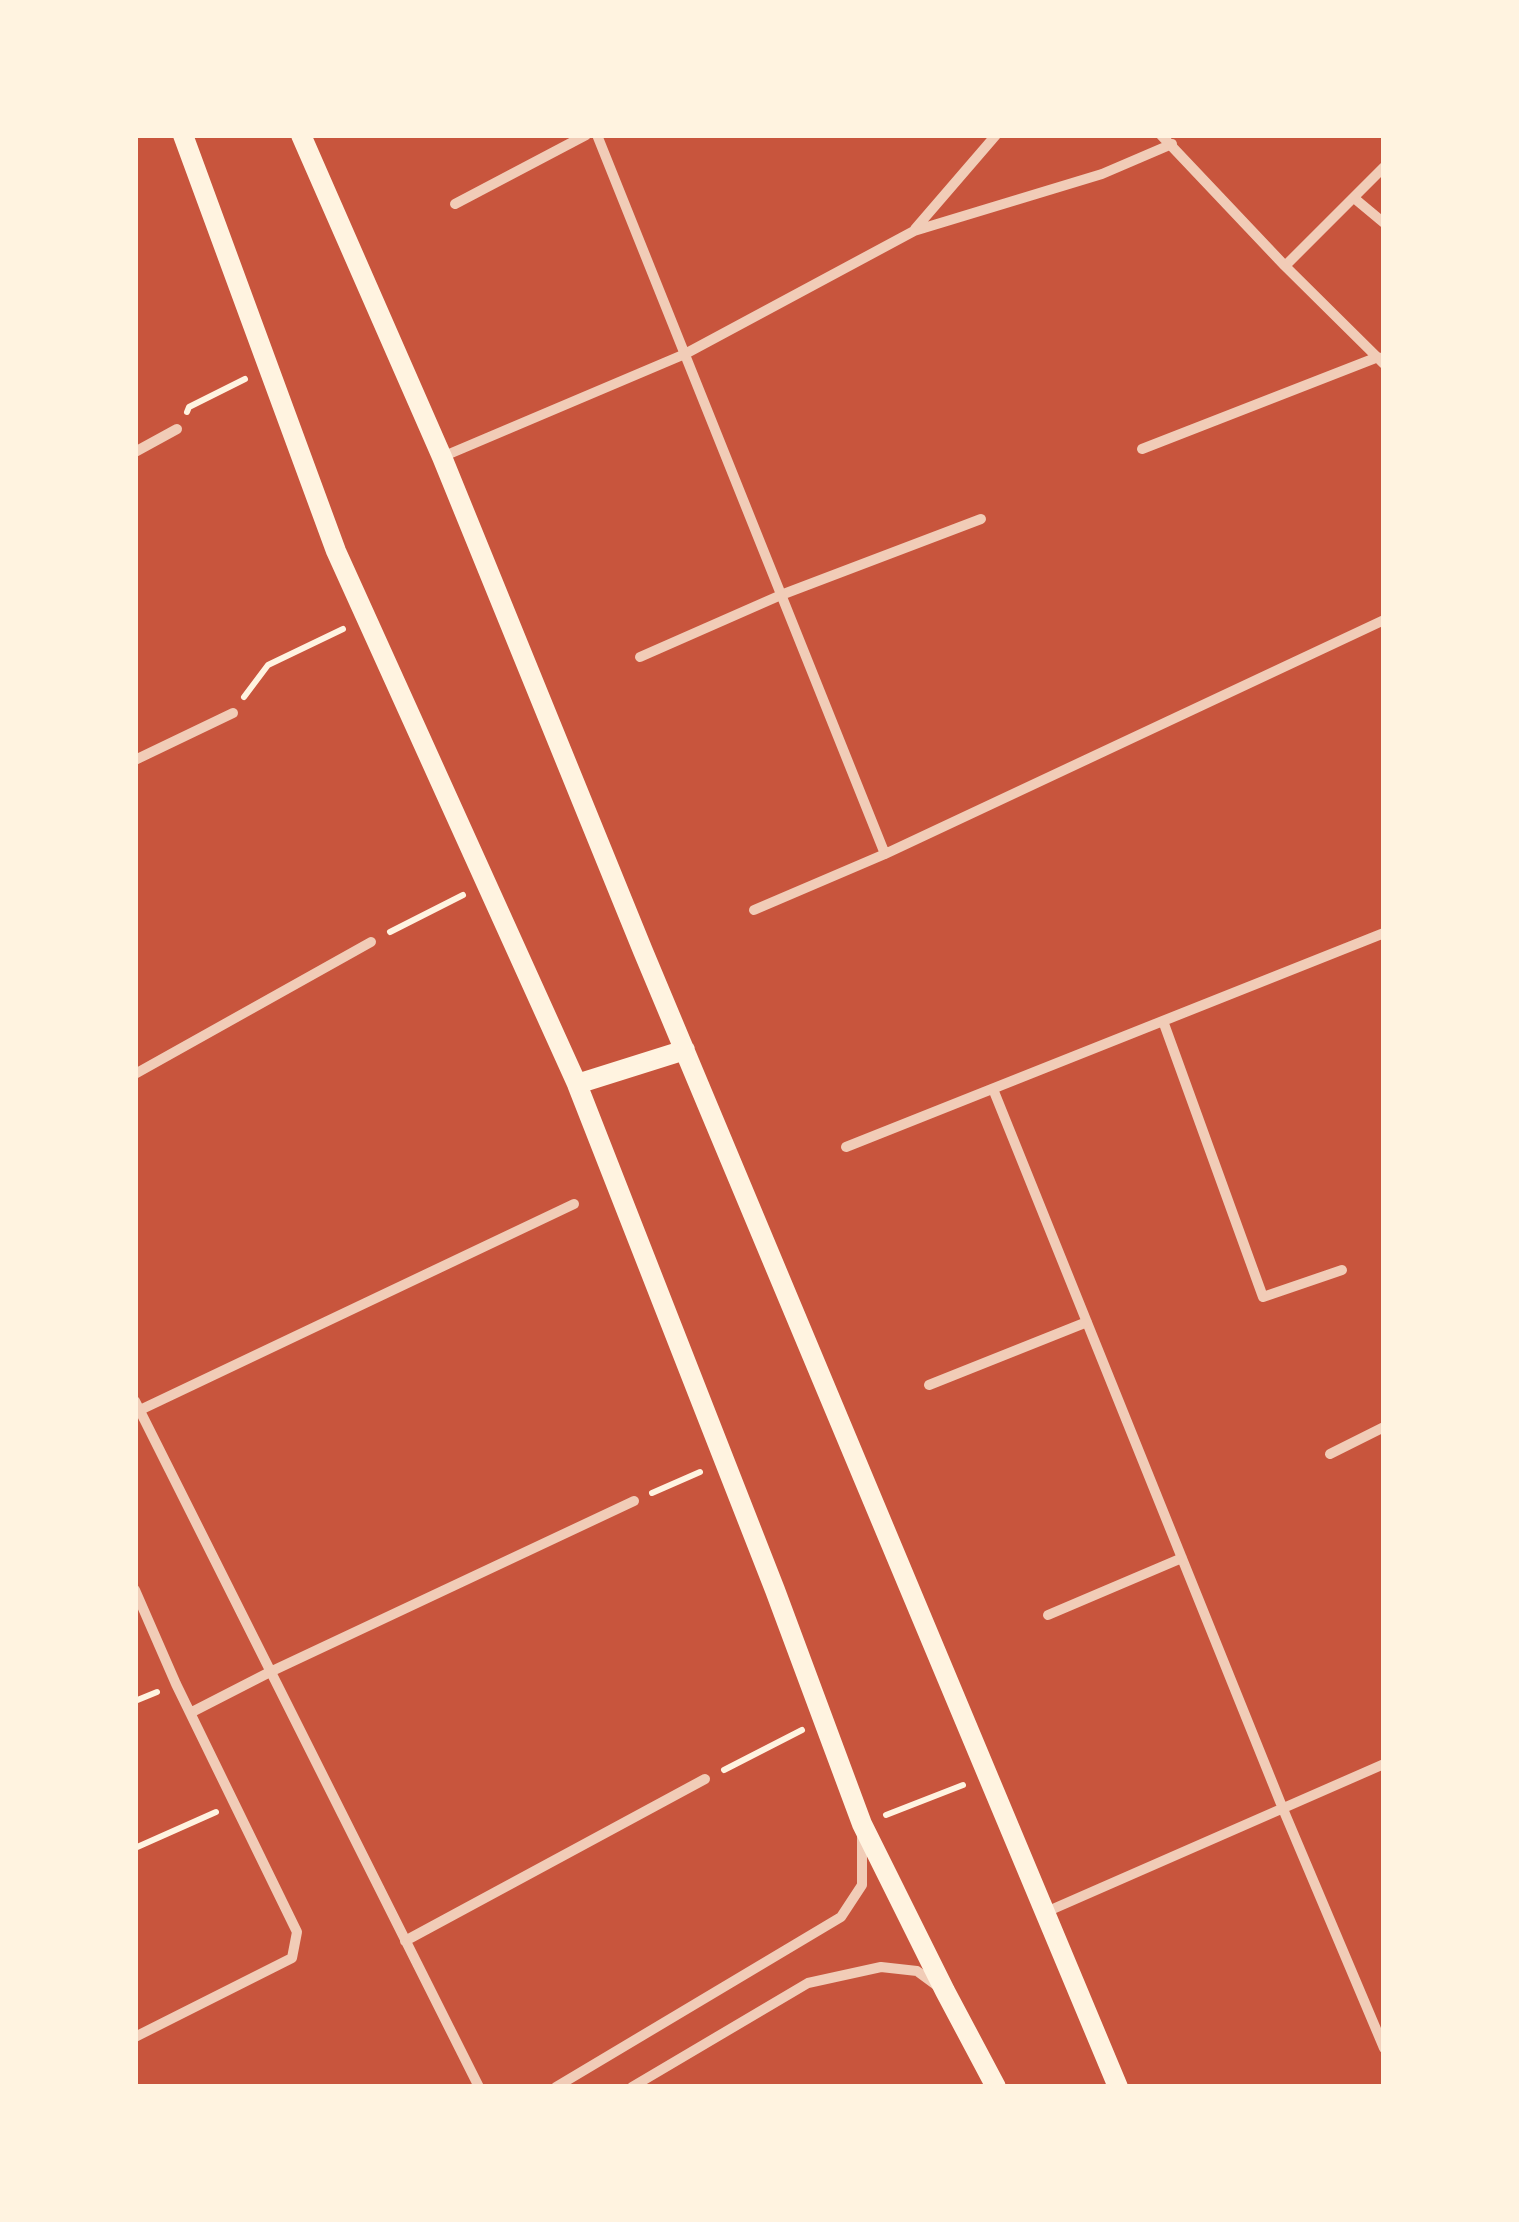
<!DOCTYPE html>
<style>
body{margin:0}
#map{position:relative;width:1519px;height:2222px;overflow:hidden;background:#c8553d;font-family:"PT Sans Narrow",sans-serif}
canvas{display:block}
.frame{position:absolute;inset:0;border:138px solid #fff3e0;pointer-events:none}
</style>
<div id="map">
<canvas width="1519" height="2222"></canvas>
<div class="frame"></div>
</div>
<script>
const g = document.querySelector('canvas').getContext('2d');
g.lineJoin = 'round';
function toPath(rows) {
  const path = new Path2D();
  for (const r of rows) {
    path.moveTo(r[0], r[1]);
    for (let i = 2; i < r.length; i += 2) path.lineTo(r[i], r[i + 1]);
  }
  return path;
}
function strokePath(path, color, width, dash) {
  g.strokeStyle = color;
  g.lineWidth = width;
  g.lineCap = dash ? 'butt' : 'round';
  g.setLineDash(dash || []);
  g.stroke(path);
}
strokePath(toPath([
 [187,412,189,407,245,379],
 [244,697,268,665,343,629],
 [390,932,463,895],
 [652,1493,700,1472],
 [135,1701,157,1692],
 [724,1770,802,1730],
 [886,1815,963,1785],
 [135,1848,216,1812]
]), '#fff3e0', 6);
strokePath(toPath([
 [597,135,885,854],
 [1161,135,1285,266,1384,364],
 [1354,198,1384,223],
 [455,204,586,135],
 [915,229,996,135],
 [1285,266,1384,167],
 [1142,449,1378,357],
 [135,452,177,429],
 [442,457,685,354,914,231,1102,174,1172,144],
 [640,657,781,595,981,519],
 [135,760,233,713],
 [754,910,885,854,1384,620],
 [1163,1021,1263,1297,1342,1270],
 [135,1074,371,942],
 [993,1089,1283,1809,1384,2048],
 [846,1147,1384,933],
 [929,1385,1087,1322],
 [135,1401,479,2087],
 [140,1410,574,1204],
 [1330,1454,1384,1427],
 [135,1590,176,1684,297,1932,292,1958,135,2037],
 [1048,1615,1182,1558],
 [192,1712,270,1672,634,1501],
 [1046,1912,1384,1764],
 [405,1941,705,1779],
 [556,2087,841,1917,862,1885,862,1835],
 [632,2087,808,1983,881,1967,917,1971,936,1985]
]), '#f1ccb7', 10);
strokePath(toPath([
 [183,135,336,551,577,1084,775,1590,862,1824,945,1991,996,2087],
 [301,135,442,457,643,951,1118,2087],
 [577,1084,685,1050]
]), '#fff3e0', 20);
</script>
